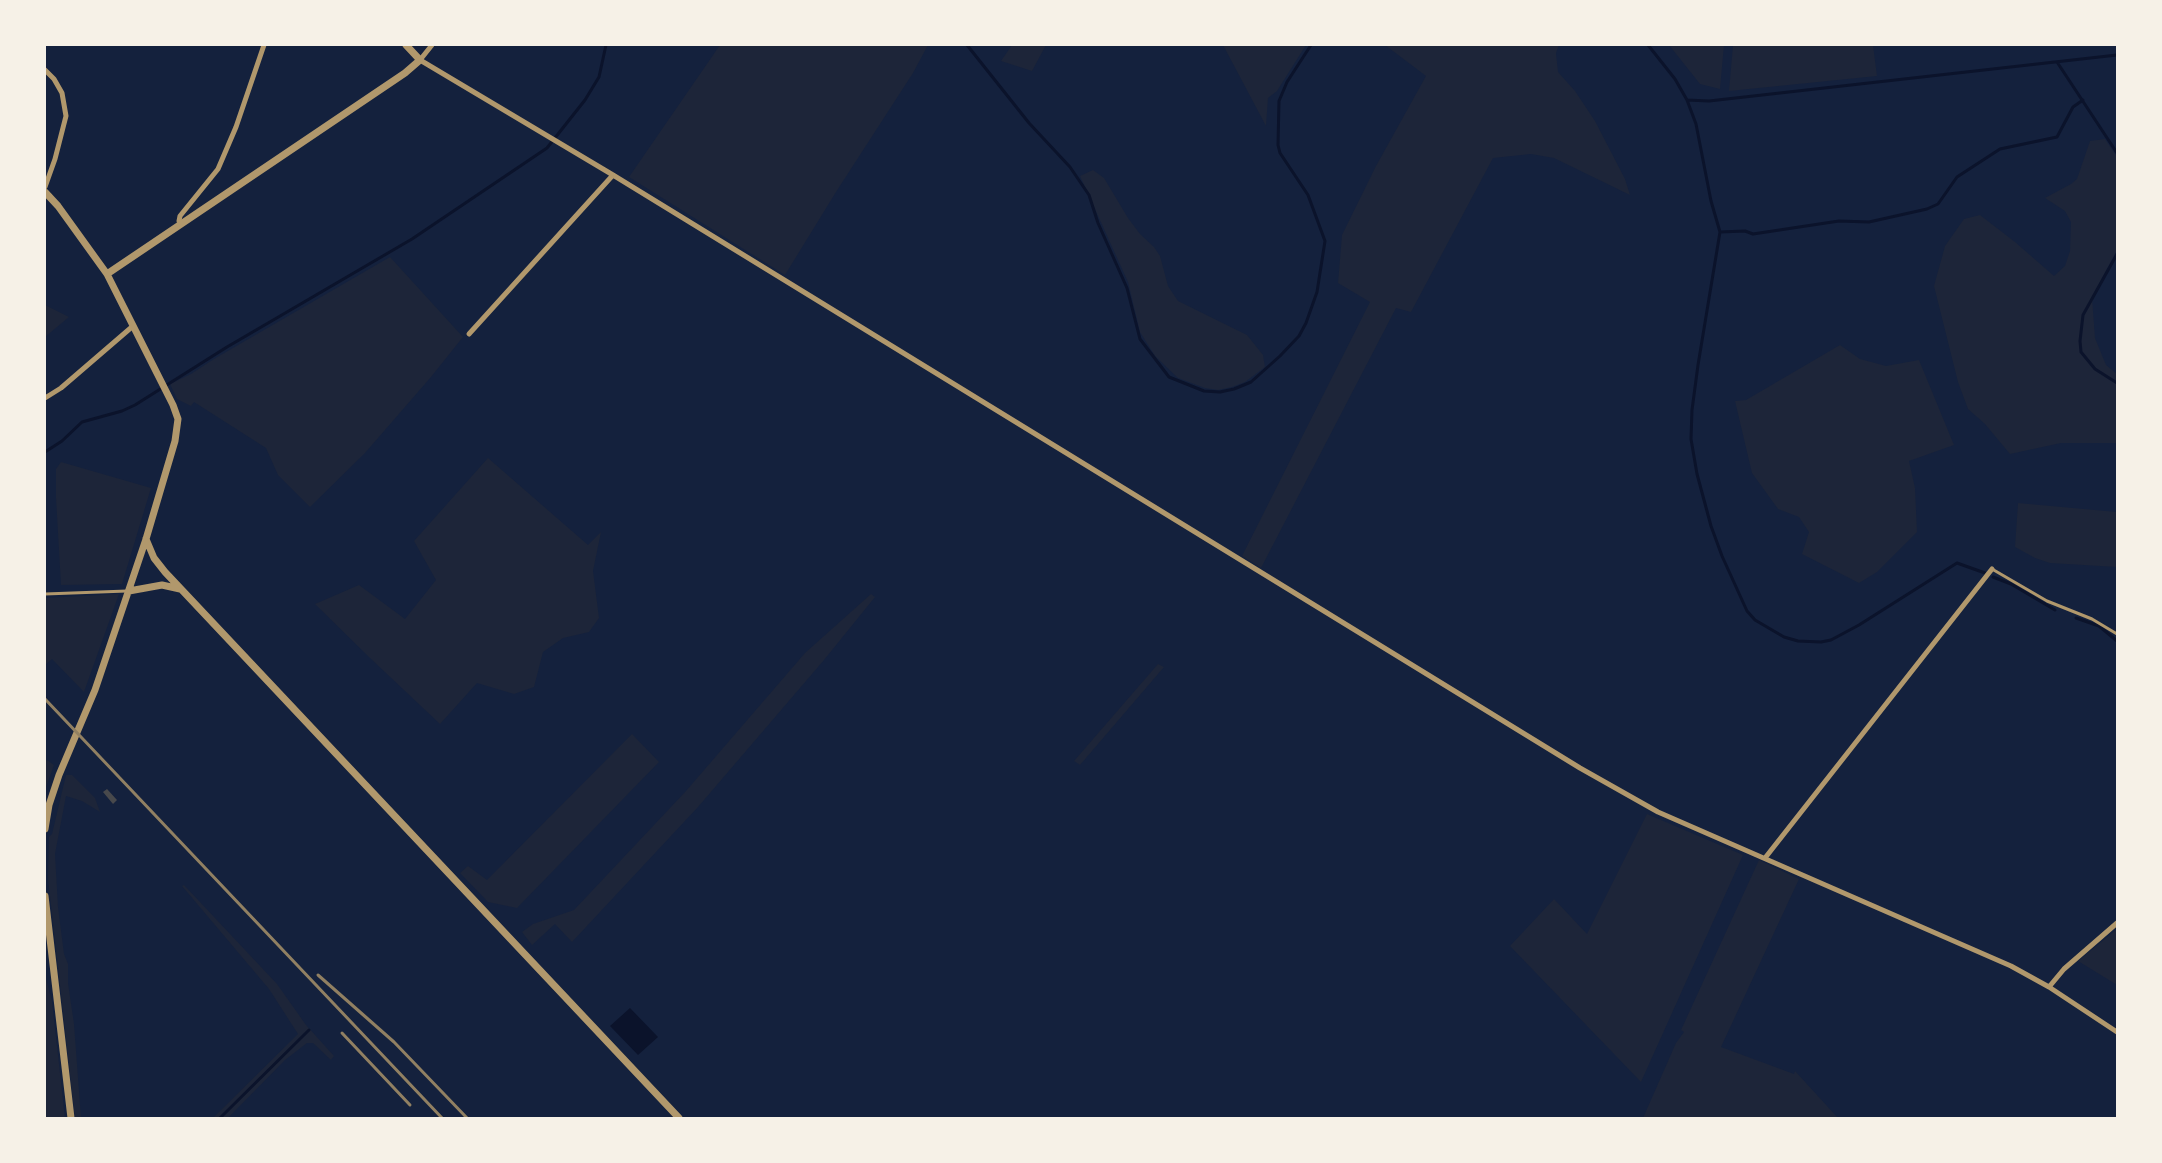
<!DOCTYPE html>
<style>
body{margin:0}
#map{position:relative;width:2162px;height:1163px;overflow:hidden;background:#14213d;font-family:"Zilla Slab",serif}
canvas{display:block}
.frame{position:absolute;inset:0;border:46px solid #f6f1e7;pointer-events:none}
</style>
<div id="map">
<canvas width="2162" height="1163"></canvas>
<div class="frame"></div>
</div>
<script>
const g = document.querySelector('canvas').getContext('2d');
g.lineJoin = 'round';
function paint(path, color) {
  g.fillStyle = color;
  g.fill(path, 'evenodd');
}
function toPath(rows) {
  const path = new Path2D();
  for (const r of rows) {
    path.moveTo(r[0], r[1]);
    for (let i = 2; i < r.length; i += 2) path.lineTo(r[i], r[i + 1]);
  }
  return path;
}
function strokePath(path, color, width, dash) {
  g.strokeStyle = color;
  g.lineWidth = width;
  g.lineCap = dash ? 'butt' : 'round';
  g.setLineDash(dash || []);
  g.stroke(path);
}
paint(toPath([
 [720,45,928,45,913,73,836,192,785,275,629,177],
 [1012,45,1046,45,1032,71,1001,61],
 [1223,45,1306,45,1277,91,1268,98,1266,126],
 [1385,45,1559,45,1556,53,1558,72,1575,91,1595,121,1625,179,1630,195,1554,158,1531,154,1493,158,1411,312,1396,308,1261,568,1242,556,1370,302,1338,283,1342,235,1376,166,1426,76],
 [1669,45,1724,45,1720,89,1700,84],
 [1733,45,1873,45,1877,76,1729,91],
 [2105,139,2117,157,2117,250,2092,297,2095,338,2106,365,2117,374,2117,443,2061,443,2010,454,1985,424,1968,409,1958,382,1934,286,1945,246,1964,219,1980,215,2015,242,2054,276,2065,266,2070,251,2071,222,2065,211,2045,198,2071,184,2077,179,2090,141],
 [1093,170,1104,178,1128,218,1140,234,1154,247,1160,256,1168,286,1178,301,1247,335,1263,355,1265,367,1245,382,1232,387,1218,390,1205,388,1178,378,1155,356,1140,332,1128,282,1080,176],
 [390,257,463,337,431,377,365,453,310,507,278,475,266,448,194,402,191,406,177,399,170,384,191,374,214,359],
 [45,305,69,317,45,337],
 [1840,345,1860,359,1886,366,1919,360,1954,445,1909,461,1915,488,1917,532,1877,572,1859,583,1802,554,1809,532,1799,517,1778,509,1752,473,1735,401,1746,400],
 [488,458,588,545,601,532,593,571,599,618,589,632,563,638,543,652,534,687,514,694,477,683,440,724,370,658,315,604,359,585,405,619,436,580,414,541],
 [61,462,151,488,122,584,61,585,56,498,56,469],
 [2018,503,2117,512,2117,567,2050,563,2035,558,2015,547],
 [119,594,84,692,52,659,45,665,45,598],
 [871,594,875,597,824,660,698,807,572,942,555,924,532,945,522,932,533,924,574,910,686,791,805,653],
 [1158,664,1164,667,1080,765,1074,761],
 [632,734,659,762,517,908,488,902,460,873,468,866,487,880],
 [47,760,54,765,45,790,45,761],
 [66,775,72,775,95,798,100,812,82,801,66,796,55,854,58,907,64,954,68,964,68,983,74,1024,81,1118,75,1118,48,879,49,837,52,834],
 [1647,814,1743,855,1641,1082,1510,946,1554,899,1587,934],
 [1759,860,1799,879,1721,1047,1794,1074,1795,1071,1838,1118,1643,1118,1676,1043,1684,1032,1681,1030],
 [184,885,277,984,306,1025,334,1056,331,1060,313,1043,307,1043,285,1060,228,1118,213,1118,298,1034,269,989,182,886],
 [2117,929,2117,985,2078,961],
 [45,975,52,1001,65,1118,45,1118]
]), '#1d2539');
paint(toPath([
 [630,1008,658,1037,638,1055,610,1026]
]), '#0b132b');
strokePath(toPath([
 [967,45,1029,123,1070,167,1089,195,1098,223,1127,288,1140,339,1169,377,1204,391,1220,392,1234,389,1251,382,1280,356,1299,336,1306,323,1317,292,1325,241,1308,195,1280,153,1278,145,1279,101,1287,82,1311,45],
 [1648,45,1675,79,1687,100,1709,101,2117,55],
 [2057,62,2117,153],
 [1687,100,1696,124,1711,201,1720,232,1698,365,1692,410,1691,439,1697,474,1711,526,1722,556,1747,611,1755,620,1784,637,1798,641,1821,642,1831,640,1859,625,1957,563,1985,573],
 [1720,232,1745,231,1753,234,1839,221,1869,222,1927,209,1938,204,1957,177,2000,149,2057,137,2073,107,2083,100],
 [2117,254,2083,315,2080,341,2081,352,2095,369,2117,383],
 [45,452,62,441,82,422,122,411,135,405,227,347,412,239,547,148,585,100,599,77,606,45],
 [1993,577,2011,584,2055,610],
 [2076,618,2099,626,2117,641],
 [220,1118,309,1030]
]), '#0b132b', 3);
paint(toPath([
 [107,789,117,800,113,804,103,792]
]), '#48494c');
strokePath(toPath([
 [1992,569,2047,601,2092,619,2117,634],
 [45,594,127,591]
]), '#b1986c', 3);
strokePath(toPath([
 [432,45,420,60,613,175,1580,768,1658,812,2011,966,2049,987,2117,1032],
 [45,70,54,79,62,93,66,116,55,159,45,187],
 [181,224,179,221,180,216,218,169,236,127,264,45],
 [469,334,613,175],
 [45,398,61,388,133,326],
 [1765,858,1992,569],
 [2049,987,2064,969,2117,923]
]), '#b1986c', 5);
strokePath(toPath([
 [45,192,58,206,107,274,173,405,178,419,175,441,146,539,95,690,59,775,49,805,45,829],
 [107,274,405,73,420,60,406,45],
 [146,539,154,558,165,572,679,1118],
 [129,591,162,585,180,589],
 [45,896,71,1118]
]), '#b1986c', 7);
strokePath(toPath([
 [45,699,442,1118],
 [318,975,394,1042,467,1118],
 [342,1033,410,1105]
]), '#918062', 3);
</script>
